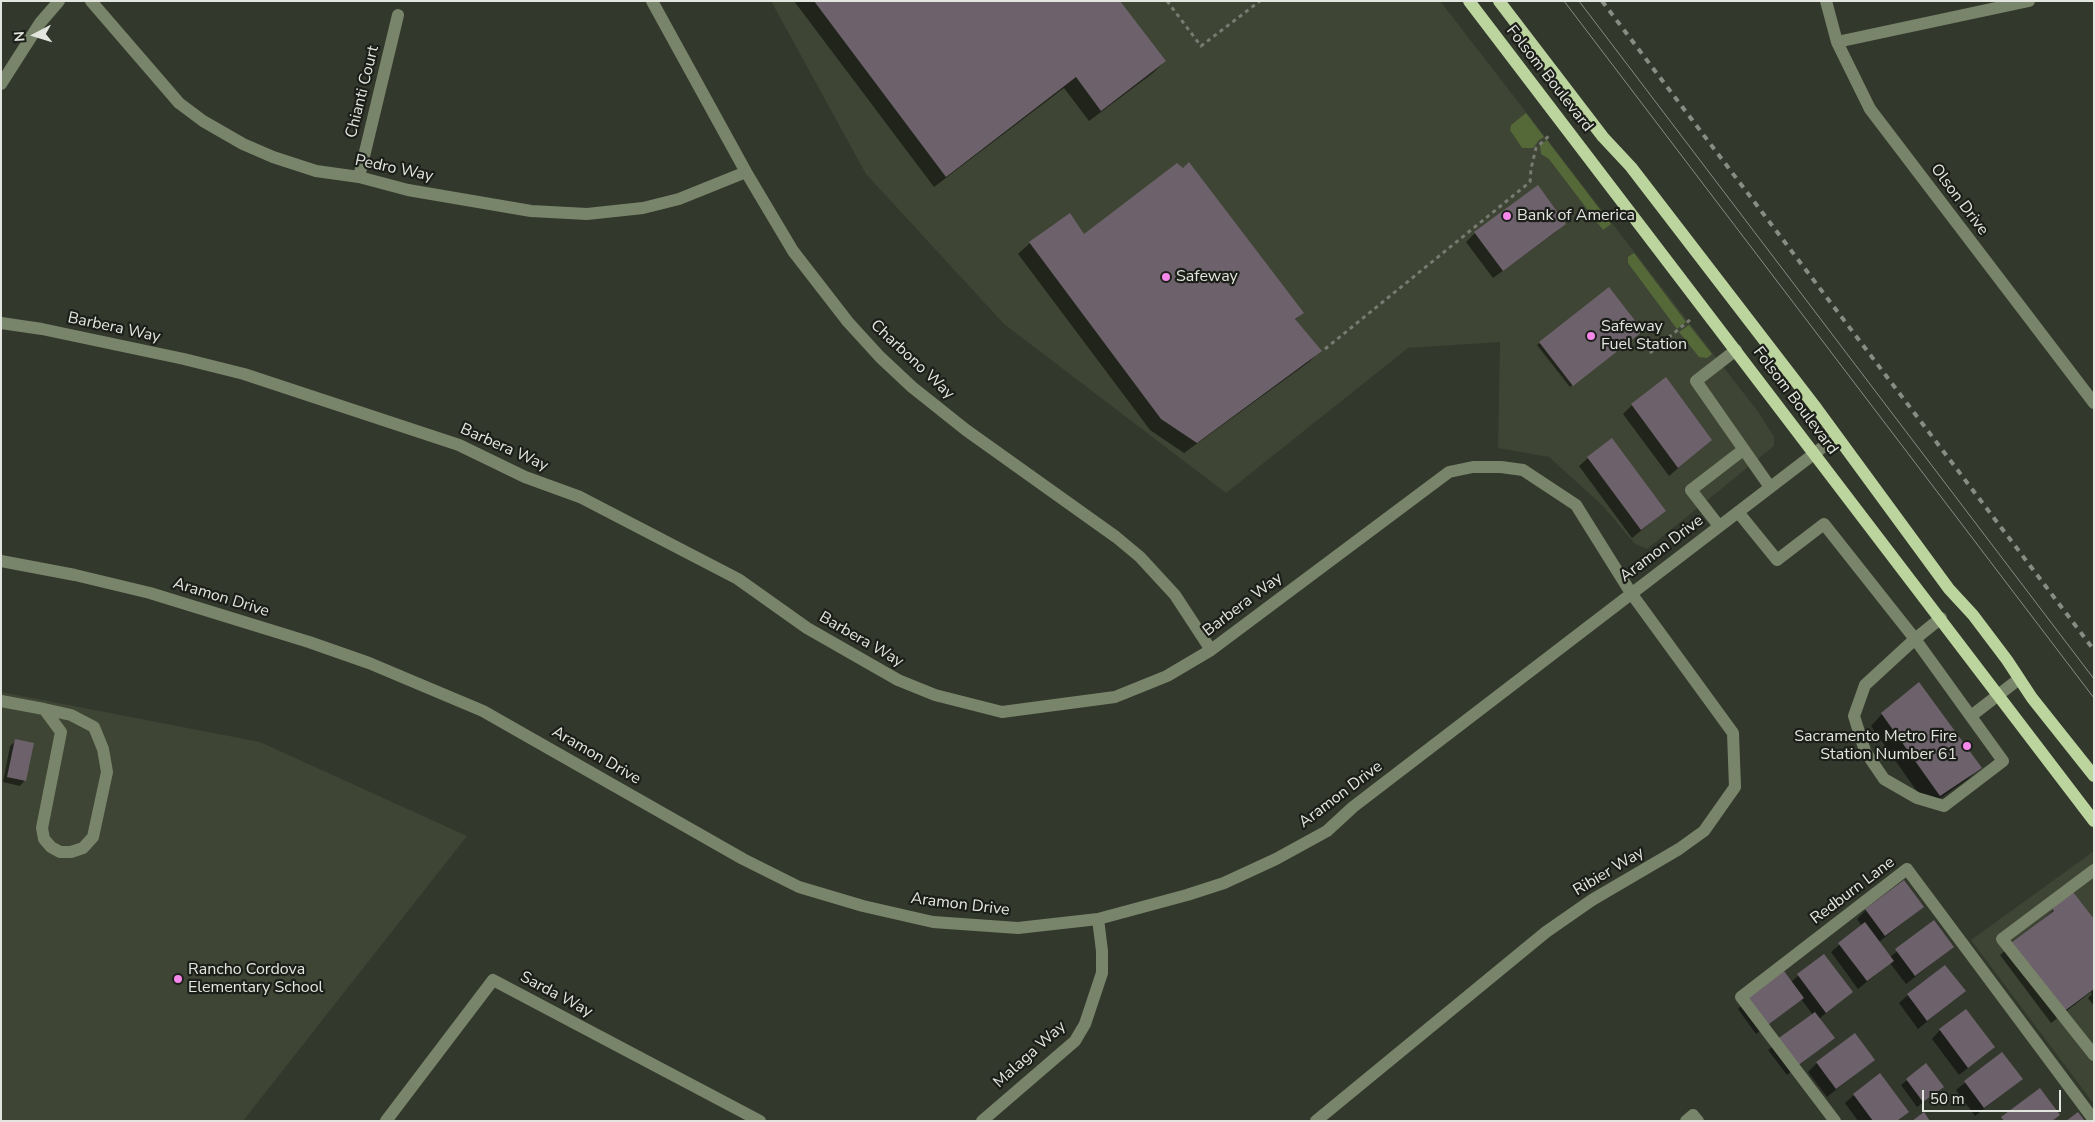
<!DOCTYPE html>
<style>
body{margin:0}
#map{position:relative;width:2095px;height:1122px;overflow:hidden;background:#33382d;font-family:"Nunito Sans",sans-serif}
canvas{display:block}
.frame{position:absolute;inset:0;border:2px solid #e3e6df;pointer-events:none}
.north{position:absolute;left:10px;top:10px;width:50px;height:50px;-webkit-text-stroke:4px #1c1e19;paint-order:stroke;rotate:265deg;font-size:14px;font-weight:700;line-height:20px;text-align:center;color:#e3e6df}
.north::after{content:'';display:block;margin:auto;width:18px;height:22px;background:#e3e6df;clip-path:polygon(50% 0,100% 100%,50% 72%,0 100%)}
.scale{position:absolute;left:1922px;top:1090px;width:139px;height:22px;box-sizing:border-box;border:2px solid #e3e6df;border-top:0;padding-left:6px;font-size:15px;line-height:18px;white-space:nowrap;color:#e3e6df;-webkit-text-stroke:4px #1c1e19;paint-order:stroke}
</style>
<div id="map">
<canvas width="2095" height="1122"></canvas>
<div class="frame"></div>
<div class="north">N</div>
<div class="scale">50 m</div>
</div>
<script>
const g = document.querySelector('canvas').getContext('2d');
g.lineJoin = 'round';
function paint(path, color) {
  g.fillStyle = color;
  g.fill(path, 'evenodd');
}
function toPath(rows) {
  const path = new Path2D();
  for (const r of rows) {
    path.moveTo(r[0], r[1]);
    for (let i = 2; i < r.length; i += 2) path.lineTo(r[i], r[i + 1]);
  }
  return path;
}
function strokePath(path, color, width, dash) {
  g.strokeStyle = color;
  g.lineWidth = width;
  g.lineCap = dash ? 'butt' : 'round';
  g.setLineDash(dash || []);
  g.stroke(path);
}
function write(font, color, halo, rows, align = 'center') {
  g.font = font + ' "Nunito Sans",sans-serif';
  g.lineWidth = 4.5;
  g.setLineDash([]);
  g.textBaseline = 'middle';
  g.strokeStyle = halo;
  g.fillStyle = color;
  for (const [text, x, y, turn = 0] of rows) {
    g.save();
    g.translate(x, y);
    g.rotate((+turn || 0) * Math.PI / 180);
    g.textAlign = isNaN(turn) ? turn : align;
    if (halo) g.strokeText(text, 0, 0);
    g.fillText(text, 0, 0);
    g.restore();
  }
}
paint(toPath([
 [771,1,1440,1,1759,413,1774,437,1774,446,1647,549,1635,544,1602,505,1549,457,1498,448,1500,342,1408,348,1226,493,1004,324,866,174],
 [1,692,260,742,467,836,243,1121,1,1121],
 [2094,851,2094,1104,1971,940]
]), '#3e4534');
paint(toPath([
 [1526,113,1544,137,1539,140,1533,148,1522,148,1510,130,1511,125],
 [1547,140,1611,224,1603,230,1549,159,1541,154,1540,145],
 [1634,253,1686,322,1677,329,1628,263,1628,257],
 [1689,325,1712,354,1707,358,1699,357,1679,332]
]), '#556938');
paint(toPath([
 [794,1,1118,1,1165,61,1153,73,1089,121,1064,88,934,187],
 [1564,224,1556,232,1493,278,1466,242,1475,233],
 [1084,236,1302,313,1295,320,1320,351,1309,362,1184,453,1150,430,1018,254,1030,243],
 [1609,289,1639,333,1570,387,1537,345],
 [1632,405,1711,440,1669,476,1623,414],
 [1588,458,1665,511,1632,538,1579,466],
 [1882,714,1980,767,1968,779,1928,807,1871,726],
 [16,741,25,780,20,786,3,782,10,746],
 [2073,894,2094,921,2094,1006,2088,998,2092,994,2091,992,2051,1023,2000,955],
 [1923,907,1879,942,1890,957,1934,922,1953,947,1906,984,1890,963,1858,989,1831,952,1862,926,1857,919,1866,910],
 [1823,955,1851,992,1819,1019,1833,1038,1787,1075,1768,1050,1813,1015,1801,999,1756,1034,1738,1009,1746,1001,1791,982],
 [1964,991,1918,1029,1899,1003,1908,995],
 [1940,1030,1994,1047,1959,1075,1932,1039],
 [2002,1054,2021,1079,1975,1116,1956,1090],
 [1873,1060,1827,1097,1808,1072,1817,1063],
 [1926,1065,1937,1092,1917,1107,1901,1085],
 [1854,1095,1907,1112,1898,1121,1858,1121,1845,1103]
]), '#0007');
paint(toPath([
 [814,1,1120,1,1166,61,1101,111,1076,77,946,177],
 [1189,162,1304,313,1295,319,1322,351,1197,443,1161,419,1029,242,1070,213,1084,234,1177,163,1183,168],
 [1538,185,1566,224,1503,271,1474,232],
 [1609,287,1643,331,1573,386,1539,342],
 [1666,377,1712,440,1678,468,1631,404],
 [1612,438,1666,511,1641,530,1587,457],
 [1919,682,1982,768,1940,796,1881,713],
 [15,739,34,743,26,781,7,777],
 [1904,880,1924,907,1885,936,1865,909],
 [2073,892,2094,919,2094,989,2063,1012,2011,943,2054,911,2052,908],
 [1934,920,1954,947,1915,976,1895,949],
 [1865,922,1894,961,1867,981,1838,943],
 [1824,954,1853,992,1826,1013,1797,974],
 [1945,965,1966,991,1927,1021,1907,994],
 [1784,971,1804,998,1765,1027,1745,1000],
 [1966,1009,1995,1047,1968,1068,1939,1029],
 [1815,1012,1835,1038,1796,1067,1776,1040],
 [1855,1033,1875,1060,1836,1089,1816,1062],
 [2002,1052,2023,1079,1984,1108,1964,1081],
 [1926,1063,1944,1087,1923,1102,1906,1079],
 [1880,1073,1909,1112,1897,1121,1873,1121,1853,1094],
 [2040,1088,2060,1115,2052,1121,2004,1121,2001,1117],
 [1924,1112,1930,1121,1912,1121],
 [2078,1112,2085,1121,2066,1121]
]), '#6d626b');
strokePath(toPath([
 [1167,1,1201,46,1260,1],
 [1325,349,1530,182,1531,169,1536,148,1550,135],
 [1650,353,1691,319]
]), '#777b72', 3, [4, 4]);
strokePath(toPath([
 [91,1,179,103,203,121,243,144,273,157,316,171,359,177,408,190,531,211,587,214,643,208,679,199,746,172],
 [652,1,746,172,793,251,848,322,880,357,912,387,966,430,1116,537,1140,557,1175,595,1211,650],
 [1826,1,1837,42,1870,109,2094,403],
 [1837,42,2029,1],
 [1,84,40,23,59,1],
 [359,177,398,15],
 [1,323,42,329,184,359,244,374,459,445,525,477,580,497,738,579,807,628,898,680,935,695,1002,712,1115,697,1167,676,1211,650,1449,472,1473,467,1501,467,1523,470,1576,505,1631,593,1733,733,1735,787,1704,831,1679,849,1592,900,1546,932,1316,1121],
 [1736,350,1696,381,1770,487],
 [1738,512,1777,560,1824,524,1915,639,1941,618],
 [1719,526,1691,490,1743,450],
 [1,561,75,575,150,593,309,642,369,663,483,711,743,859,799,887,863,906,933,922,1018,928,1098,919,1187,895,1224,883,1276,859,1327,831,1353,807,1836,437],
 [1915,639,2003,761,1944,806,1917,798,1884,779,1865,751,1854,716,1865,685,1915,639],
 [1,701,44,709,71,715,94,727,103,749,107,772,93,837,83,848,71,852,60,852,51,847,44,839,42,828,61,732,44,709],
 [1971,716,2019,679],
 [2094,870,2002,939,2094,1055],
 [386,1121,493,980,760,1121],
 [982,1121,1075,1041,1085,1024,1102,973,1102,951,1098,919],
 [1686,1121,1693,1115,1698,1121],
 [1835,1121,1741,997,1907,869,2094,1120]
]), '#79856a', 12);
strokePath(toPath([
 [1469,1,2094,821],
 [1499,1,1603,137,1631,167,1817,409,1949,589,1973,615,2007,660,2032,698,2094,776]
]), '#bcd49d', 12);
strokePath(toPath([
 [1564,1,2094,698],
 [1579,1,2094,679]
]), '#888c83', 1);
strokePath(toPath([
 [1602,1,2094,650]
]), '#888c83', 4, [6, 6]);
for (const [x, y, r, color] of [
 [1507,216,5,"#f788eb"],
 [1166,277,5,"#f788eb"],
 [1591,336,5,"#f788eb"],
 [1967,746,5,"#f788eb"],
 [178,979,5,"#f788eb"]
]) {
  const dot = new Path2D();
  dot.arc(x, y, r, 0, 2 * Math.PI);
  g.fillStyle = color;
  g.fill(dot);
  strokePath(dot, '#1c1e19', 2);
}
write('16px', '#e3e6df', '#1c1e19', [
 ["Folsom Boulevard",1549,79,52],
 ["Chianti Court",363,92,-76],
 ["Pedro Way",394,169,12],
 ["Olson Drive",1959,200,53],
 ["Barbera Way",114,328,12],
 ["Charbono Way",912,360,43],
 ["Folsom Boulevard",1795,401,53],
 ["Barbera Way",504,448,24],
 ["Aramon Drive",1662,549,-37],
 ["Aramon Drive",221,598,17],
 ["Barbera Way",1243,605,-37],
 ["Barbera Way",861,640,30],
 ["Aramon Drive",596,756,30],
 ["Aramon Drive",1341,795,-37],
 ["Ribier Way",1609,872,-31],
 ["Redburn Lane",1853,891,-37],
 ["Aramon Drive",960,905,7],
 ["Sarda Way",556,995,28],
 ["Malaga Way",1030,1055,-42]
]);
write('16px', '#e3e6df', '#1c1e19', [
 ["Bank of America",1517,216],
 ["Safeway",1176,277],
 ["Safeway",1601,327],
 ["Fuel Station",1601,345],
 ["Sacramento Metro Fire",1957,737,"right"],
 ["Station Number 61",1957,755,"right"],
 ["Rancho Cordova",188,970],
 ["Elementary School",188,988]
], 'left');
</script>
